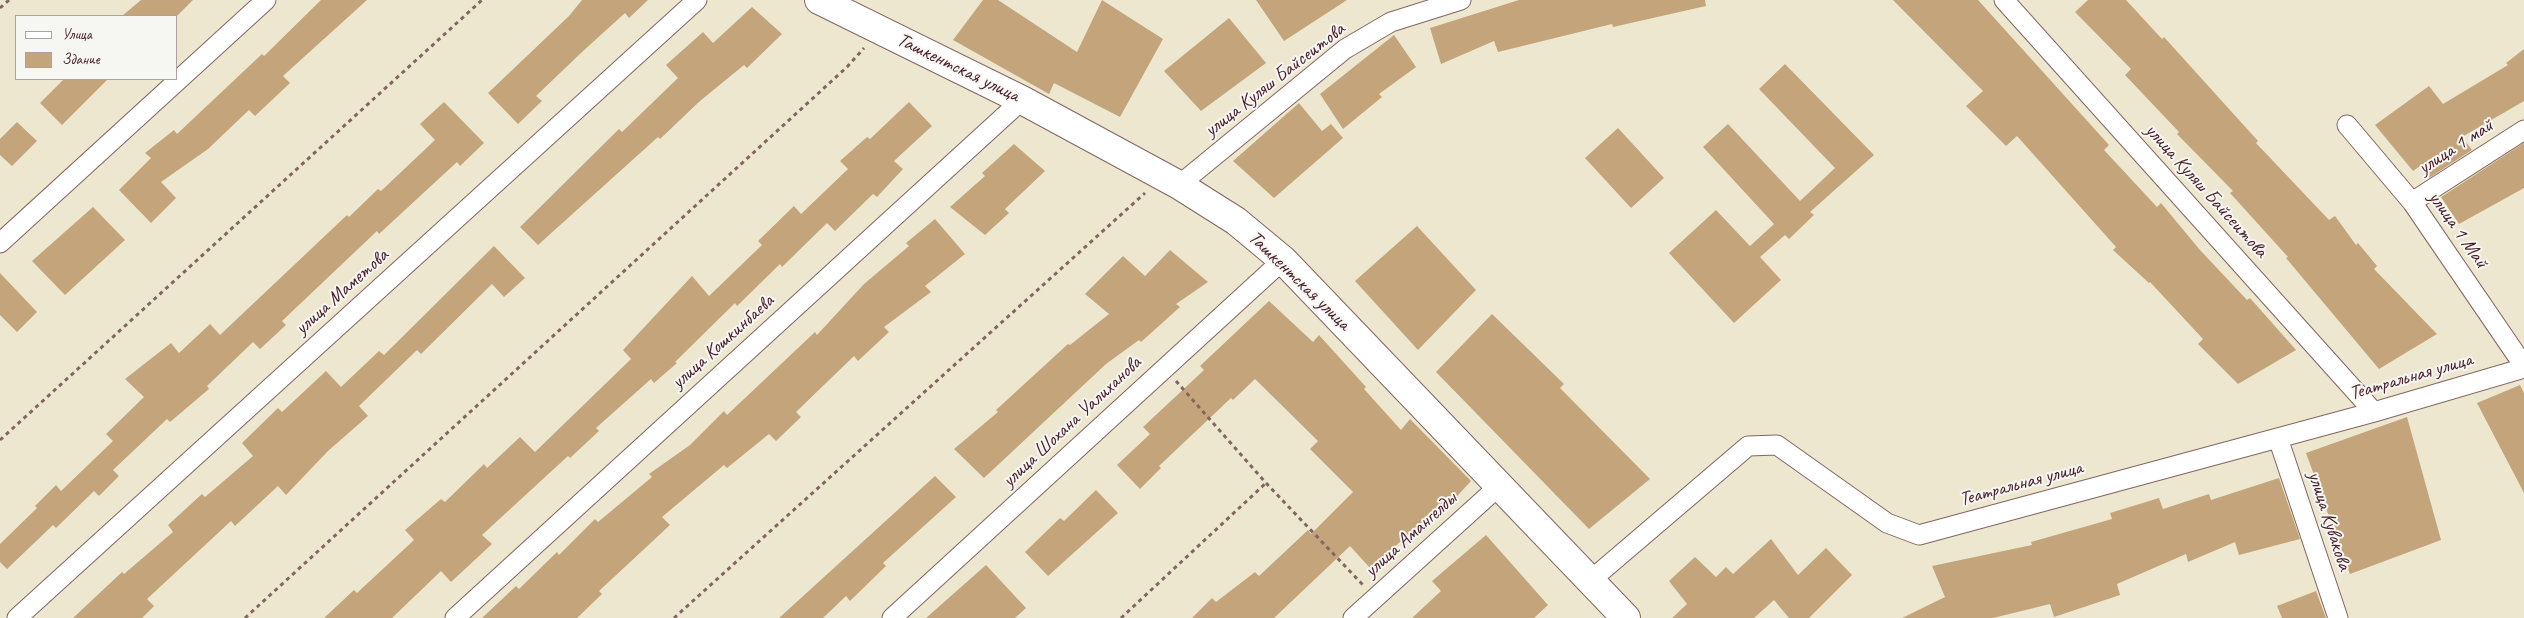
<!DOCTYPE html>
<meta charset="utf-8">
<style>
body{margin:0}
#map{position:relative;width:2524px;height:618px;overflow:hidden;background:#ece7ce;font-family:Caveat,sans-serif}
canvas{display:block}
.legend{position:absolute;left:15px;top:15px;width:162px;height:65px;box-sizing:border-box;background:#f6f6f2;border:1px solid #b1a0a2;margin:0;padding:6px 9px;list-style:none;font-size:15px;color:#4a1f2b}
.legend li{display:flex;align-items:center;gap:10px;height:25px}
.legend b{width:25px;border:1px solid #b1a0a2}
</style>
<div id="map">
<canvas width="2524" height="618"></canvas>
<ul class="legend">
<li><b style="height:6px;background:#fff"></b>Улица</li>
<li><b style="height:14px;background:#c4a57b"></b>Здание</li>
</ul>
</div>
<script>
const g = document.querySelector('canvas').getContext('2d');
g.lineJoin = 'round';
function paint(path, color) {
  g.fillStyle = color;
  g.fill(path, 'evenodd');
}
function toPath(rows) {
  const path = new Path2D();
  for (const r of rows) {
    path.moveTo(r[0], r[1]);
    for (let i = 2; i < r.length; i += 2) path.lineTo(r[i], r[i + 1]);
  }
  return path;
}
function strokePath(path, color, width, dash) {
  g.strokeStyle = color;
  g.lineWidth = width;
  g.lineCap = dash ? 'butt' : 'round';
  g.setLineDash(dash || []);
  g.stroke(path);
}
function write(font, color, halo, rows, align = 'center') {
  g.font = font + ' Caveat,sans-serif';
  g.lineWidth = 4;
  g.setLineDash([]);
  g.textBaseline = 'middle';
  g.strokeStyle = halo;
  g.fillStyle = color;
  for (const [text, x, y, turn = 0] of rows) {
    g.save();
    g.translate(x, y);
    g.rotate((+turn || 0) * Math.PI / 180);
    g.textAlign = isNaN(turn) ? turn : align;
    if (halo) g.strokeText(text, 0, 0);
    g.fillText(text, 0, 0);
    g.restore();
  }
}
paint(toPath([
 [141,0,193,0,177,16,122,16],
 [321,0,367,0,283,76,290,83,255,116,249,110,208,149,161,182,176,198,151,223,119,190,151,158,145,153,174,130,177,134,262,54,264,56],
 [582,0,648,0,629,18,625,13,582,52,536,96,542,101,518,124,488,93,569,16],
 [983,0,998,0,1077,52,1102,0,1163,39,1120,117,1054,83,1049,94,953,40],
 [1256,0,1347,0,1284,41],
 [1519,0,1705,0,1706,6,1613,27,1612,24,1498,52,1494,41,1441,64,1430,28],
 [1893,0,1978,0,2109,145,2104,150,2157,207,2161,203,2200,250,2247,300,2250,298,2296,350,2238,384,2198,344,2203,339,2150,282,2149,283,2113,250,2116,247,2017,136,2006,146,1966,106,1983,91],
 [2088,0,2126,0,2162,39,2164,37,2258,141,2256,143,2329,220,2335,216,2356,245,2358,243,2377,266,2374,269,2437,334,2379,369,2286,258,2288,257,2230,193,2233,191,2177,134,2179,132,2125,75,2131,69,2075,12],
 [752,7,782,34,747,68,744,65,700,101,660,139,658,137,538,245,520,227,619,129,622,132,678,78,666,65,703,32,713,43],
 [1229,18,1266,63,1201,111,1164,71],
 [1394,35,1416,67,1379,94,1382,97,1343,129,1320,94],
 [2524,49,2524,101,2462,137,2472,150,2429,178,2420,166,2413,171,2375,125,2429,86,2443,104,2508,65,2506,63],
 [1785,64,1874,155,1810,212,1814,215,1789,239,1785,235,1760,257,1781,280,1734,323,1669,253,1716,210,1750,246,1774,224,1703,147,1728,124,1800,201,1835,168,1759,89],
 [64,79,108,79,62,125,40,103],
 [444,102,484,143,460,166,457,162,379,234,377,231,282,321,286,325,260,349,253,342,207,386,209,389,170,422,167,419,113,470,119,476,99,496,94,491,56,528,53,525,7,569,0,562,0,544,37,508,35,506,56,485,61,491,113,441,106,434,144,397,125,379,171,343,179,353,210,324,220,335,347,215,349,217,378,189,381,191,435,140,420,124],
 [909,102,932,126,894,161,903,169,877,197,873,194,835,231,827,223,782,267,780,264,737,306,735,303,675,362,677,363,654,383,651,379,596,428,599,431,570,458,568,456,482,535,492,544,451,582,441,571,392,618,324,618,354,590,357,593,414,540,405,530,441,499,445,502,484,464,487,468,520,437,535,452,631,359,623,350,692,276,709,296,762,245,758,241,794,206,801,214,848,169,840,161,867,137,870,139],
 [1299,103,1322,131,1331,124,1343,138,1274,198,1233,161],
 [17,122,37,141,12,166,0,155,0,139],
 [1618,128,1664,178,1631,208,1585,158],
 [2524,143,2524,188,2459,224,2441,197],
 [1014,144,1045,171,1005,209,1009,213,985,235,950,207,985,176,982,173],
 [93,207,125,240,65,295,32,261],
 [935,219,965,254,925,286,931,292,884,327,889,332,858,361,854,356,796,412,801,417,776,441,769,434,727,468,724,465,662,517,670,525,599,591,602,594,577,618,482,618,516,586,519,589,557,552,559,555,595,519,598,522,652,477,649,474,690,445,724,411,727,415,815,332,817,335,864,284,909,246,906,243],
 [1417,226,1476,290,1418,350,1355,281],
 [494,246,525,278,504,297,492,284,421,354,417,350,359,406,368,416,328,451,286,495,278,486,235,526,231,521,147,599,154,606,142,618,73,618,122,572,124,574,173,532,168,525,202,494,205,497,253,456,242,443,278,408,282,412,326,371,341,387,379,351,384,355],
 [1170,250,1208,282,1176,304,1180,307,1141,342,1139,340,1106,364,984,478,954,449,998,412,996,410,1068,344,1070,345,1109,314,1085,294,1123,256,1145,276],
 [0,273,37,312,17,332,0,315],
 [1269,301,1313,342,1319,335,1366,387,1364,389,1401,430,1410,419,1471,481,1448,506,1445,503,1370,568,1350,546,1274,618,1192,618,1212,598,1216,602,1255,572,1259,576,1308,530,1311,534,1353,492,1310,449,1318,441,1255,379,1233,400,1231,398,1159,466,1161,468,1140,489,1117,465,1150,434,1143,427,1204,370,1200,366],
 [1492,314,1564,384,1560,388,1650,479,1589,529,1436,372],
 [2520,385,2524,393,2524,493,2477,403],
 [2407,417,2441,540,2350,574,2306,453],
 [935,476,956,497,883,563,886,566,850,601,846,596,823,618,779,618],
 [2279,478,2300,539,2239,555,2235,542,2188,562,2186,554,2117,584,2120,595,2054,617,2050,604,1993,618,1902,618,1945,597,1932,566,2032,545,2031,542,2112,519,2110,513,2159,498,2163,509,2209,494,2211,500],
 [1096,490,1118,513,1048,576,1025,552,1060,518,1064,521],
 [1486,535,1548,605,1534,618,1412,618,1441,591,1432,581],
 [1771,539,1798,575,1826,548,1852,575,1809,618,1789,618,1774,600,1754,618,1672,618,1687,604,1669,581,1695,557,1716,577,1726,567,1733,574],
 [986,565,1026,608,1015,618,926,618],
 [2316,591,2326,618,2282,618,2277,606]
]), '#c4a57b');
const street = toPath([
 [2004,0,2374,412],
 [2347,125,2412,202,2524,366],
 [1179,185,1345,49,1391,22,1461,0],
 [2412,202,2524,130],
 [0,243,266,0],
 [2278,438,2338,618],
 [1591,580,1748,446,1777,445,1887,523,1919,535,2374,412,2524,368],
 [17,618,697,0],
 [455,618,1022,100],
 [892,618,1283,260],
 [1353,618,1499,486]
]);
const primary = toPath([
 [819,0,1022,100,1179,185,1236,221,1283,260,1626,618]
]);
strokePath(street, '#836564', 21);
strokePath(primary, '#836564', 30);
strokePath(toPath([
 [0,8,9,0],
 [1176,381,1266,483,1363,585],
 [0,440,482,0],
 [245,618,847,67,864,48],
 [674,618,1145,193],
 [1121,618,1266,483]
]), '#836564', 3, [4, 4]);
strokePath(street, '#fff', 19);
strokePath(primary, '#fff', 28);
write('20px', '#4a1f2b', '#f6f6f2', [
 ["Ташкентская улица",958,68,26],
 ["улица Куляш Байсеитова",1275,80,-38],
 ["улица 1 май",2456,147,-33],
 ["улица Куляш Байсеитова",2206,191,48],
 ["улица 1 Май",2458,230,55],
 ["Ташкентская улица",1299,281,44],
 ["улица Маметова",342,292,-42],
 ["улица Кошкинбаева",723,342,-42],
 ["Театральная улица",2411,377,-16],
 ["улица Шохана Уалиханова",1072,422,-43],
 ["Театральная улица",2021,484,-15],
 ["улица Кувакова",2329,521,72],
 ["улица Амангелды",1411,535,-42]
]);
</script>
